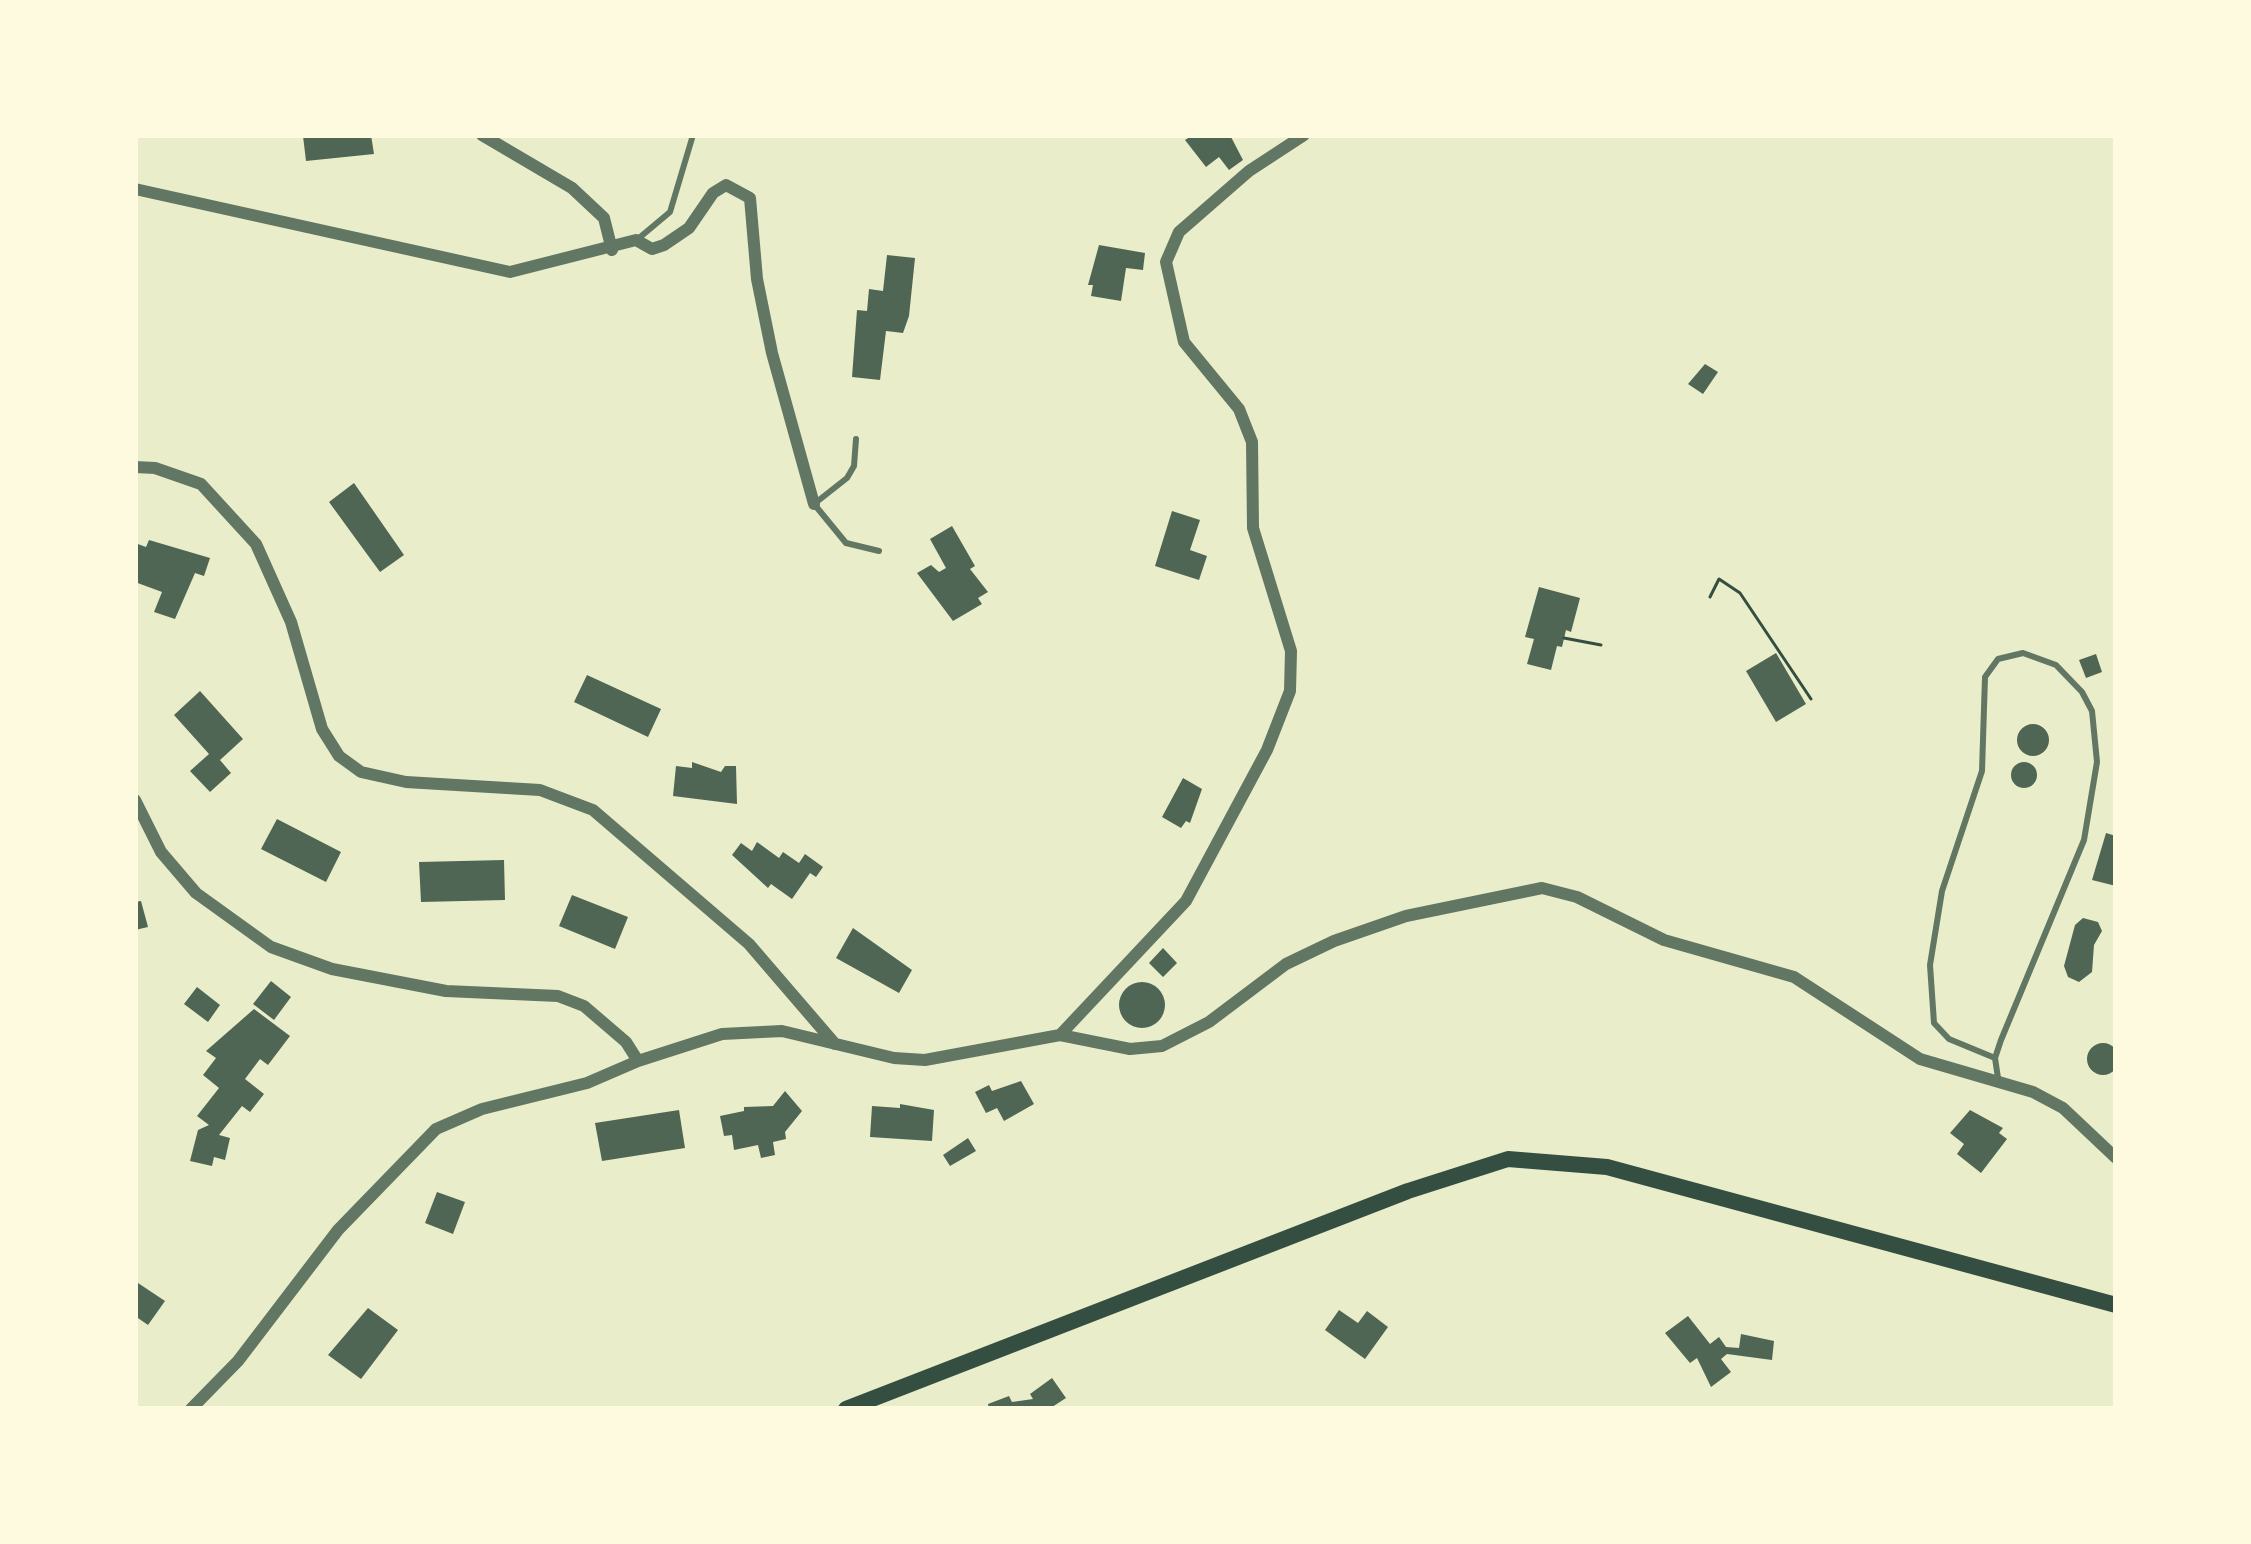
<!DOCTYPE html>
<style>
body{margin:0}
#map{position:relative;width:2251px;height:1544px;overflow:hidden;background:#e9edc9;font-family:Quicksand,sans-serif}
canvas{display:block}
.frame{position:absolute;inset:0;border:138px solid #fefae0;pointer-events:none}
</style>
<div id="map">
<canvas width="2251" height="1544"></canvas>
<div class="frame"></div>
</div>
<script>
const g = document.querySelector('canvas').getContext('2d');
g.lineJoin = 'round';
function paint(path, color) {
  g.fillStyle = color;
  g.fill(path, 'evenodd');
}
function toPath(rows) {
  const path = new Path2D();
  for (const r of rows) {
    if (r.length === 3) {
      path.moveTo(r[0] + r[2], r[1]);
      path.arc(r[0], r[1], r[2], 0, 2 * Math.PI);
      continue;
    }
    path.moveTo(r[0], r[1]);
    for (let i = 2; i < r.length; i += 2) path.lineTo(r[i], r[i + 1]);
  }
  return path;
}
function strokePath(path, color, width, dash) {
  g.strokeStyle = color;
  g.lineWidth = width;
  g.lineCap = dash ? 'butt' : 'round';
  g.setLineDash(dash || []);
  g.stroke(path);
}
paint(toPath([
 [371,135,374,154,306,161,303,136],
 [1193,135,1230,135,1243,160,1229,170,1219,157,1206,167,1185,140],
 [1099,245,1145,253,1143,270,1126,268,1121,301,1091,296,1093,285,1088,285],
 [887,255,915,258,909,316,903,333,886,331,880,380,852,377,857,310,867,311,869,289,883,291],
 [1705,364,1718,372,1703,394,1688,384],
 [354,483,404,555,380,572,329,502],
 [1172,511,1200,520,1190,550,1207,556,1199,580,1155,566],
 [952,526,975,566,970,569,988,592,978,598,982,604,953,621,917,573,931,565,939,572,946,568,930,539],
 [149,540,210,558,204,576,195,573,175,619,154,612,162,592,135,582,135,543,146,547],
 [1539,587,1580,598,1571,632,1566,630,1562,647,1557,646,1551,670,1527,664,1534,639,1525,637],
 [1776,653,1806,704,1776,722,1746,671],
 [2096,654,2102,672,2086,678,2079,660],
 [587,675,661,709,648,737,574,702],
 [200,691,243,739,220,760,231,773,210,792,190,771,209,754,174,715],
 [2033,740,16],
 [692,762,721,772,725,766,736,766,737,804,673,796,676,766,692,768],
 [2024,775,13],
 [1183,778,1202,789,1190,823,1186,821,1181,828,1162,817],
 [277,819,341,852,326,882,261,849],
 [2106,833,2116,836,2116,886,2092,880],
 [757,842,779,858,783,852,799,863,805,854,823,867,816,877,810,873,792,899,771,884,768,888,732,855,741,843,752,851],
 [504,860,505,900,421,902,419,862],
 [572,895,628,917,615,949,559,926],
 [141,901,148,927,135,930,135,902],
 [2083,918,2098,922,2102,931,2094,945,2092,972,2079,982,2068,977,2064,966,2075,925],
 [853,928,912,970,899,993,836,958],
 [1163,948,1177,963,1163,977,1149,963],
 [271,981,291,997,274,1020,253,1004],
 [1142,1005,23],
 [197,987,220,1005,208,1022,184,1004],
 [254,1009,290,1036,268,1065,260,1059,245,1079,264,1094,250,1112,242,1106,219,1135,230,1138,225,1160,214,1157,212,1166,190,1161,198,1130,209,1125,197,1116,219,1088,203,1075,216,1058,206,1051],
 [2103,1059,16],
 [1021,1081,1034,1104,1004,1121,997,1108,986,1113,975,1092,989,1085,992,1091],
 [785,1091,802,1111,785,1132,786,1139,773,1142,775,1155,761,1158,758,1145,734,1150,732,1135,724,1136,720,1116,744,1111,744,1107,773,1106],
 [900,1104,934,1110,932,1141,870,1137,872,1106,900,1108],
 [679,1110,685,1148,602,1161,595,1123],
 [1970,1110,2003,1128,1999,1133,2007,1139,1981,1173,1957,1154,1964,1144,1950,1133],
 [968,1138,976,1151,950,1166,943,1155],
 [437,1192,465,1202,453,1234,425,1223],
 [135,1281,165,1301,148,1325,135,1316],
 [368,1308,398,1330,361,1379,328,1355],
 [1339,1310,1358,1323,1367,1311,1388,1327,1365,1359,1325,1330],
 [1688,1316,1710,1344,1719,1337,1726,1347,1739,1348,1741,1334,1774,1341,1772,1360,1727,1354,1721,1359,1731,1372,1711,1387,1697,1358,1690,1363,1665,1333],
 [1052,1378,1066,1398,1049,1409,989,1409,988,1404,1009,1396,1012,1402,1033,1399,1030,1394]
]), '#4f6655');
strokePath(toPath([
 [1710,597,1719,579,1740,593,1811,699],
 [1564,638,1601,645]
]), '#344e41', 3);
strokePath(toPath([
 [639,238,670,212,693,135],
 [856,439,854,466,847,478,814,504,846,543,879,551],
 [1995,1058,1949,1039,1934,1023,1930,965,1942,891,1982,771,1985,677,1998,659,2023,653,2056,665,2082,692,2092,711,2097,762,2084,840,2001,1040,1995,1058,1998,1078]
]), '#617663', 6);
strokePath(toPath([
 [482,135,572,188,604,218,612,250],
 [135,189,510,272,636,240,652,249,664,245,689,228,713,193,726,185,750,198,757,279,772,353,814,504],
 [135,467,155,468,201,484,256,544,291,622,322,729,339,756,361,772,406,782,540,790,593,810,749,944,835,1044],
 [135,800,161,852,196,893,271,947,332,969,446,991,558,996,584,1006,626,1042,638,1061,722,1034,782,1031,894,1058,925,1060,1060,1035,1130,1049,1162,1046,1209,1022,1286,964,1334,941,1406,916,1542,888,1577,897,1664,940,1794,977,1920,1059,2033,1092,2063,1108,2116,1158],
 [1060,1035,1186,901,1267,750,1290,691,1291,651,1253,528,1252,442,1239,409,1184,342,1166,262,1179,232,1249,171,1304,135],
 [191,1409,238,1361,338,1230,436,1129,482,1109,587,1083,638,1061]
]), '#617663', 12);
strokePath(toPath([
 [846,1409,1408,1191,1508,1159,1607,1167,2116,1305]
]), '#344e41', 16);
</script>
